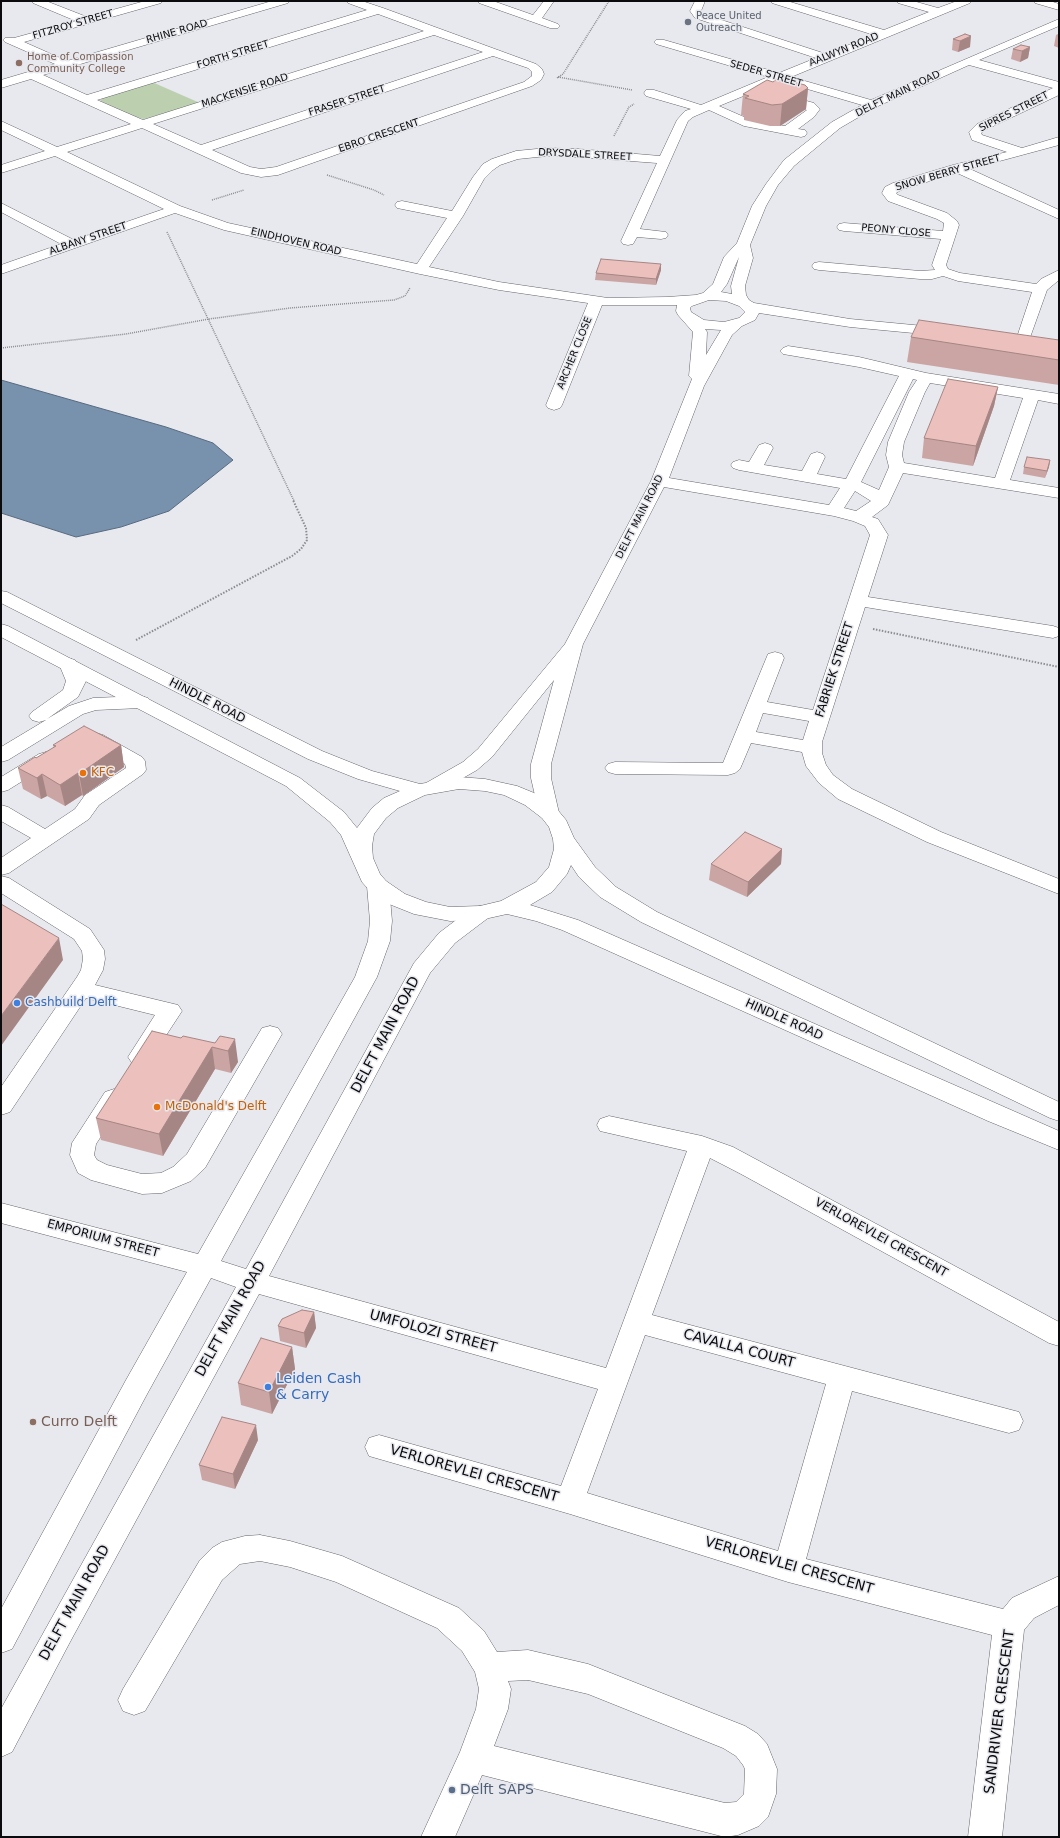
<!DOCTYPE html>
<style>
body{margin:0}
#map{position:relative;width:1060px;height:1838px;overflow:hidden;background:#e8e9ef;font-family:"DejaVu Sans",sans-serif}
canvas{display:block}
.frame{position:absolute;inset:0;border:2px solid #0b0b0d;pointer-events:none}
</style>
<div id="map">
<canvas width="1060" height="1838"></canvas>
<div class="frame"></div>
</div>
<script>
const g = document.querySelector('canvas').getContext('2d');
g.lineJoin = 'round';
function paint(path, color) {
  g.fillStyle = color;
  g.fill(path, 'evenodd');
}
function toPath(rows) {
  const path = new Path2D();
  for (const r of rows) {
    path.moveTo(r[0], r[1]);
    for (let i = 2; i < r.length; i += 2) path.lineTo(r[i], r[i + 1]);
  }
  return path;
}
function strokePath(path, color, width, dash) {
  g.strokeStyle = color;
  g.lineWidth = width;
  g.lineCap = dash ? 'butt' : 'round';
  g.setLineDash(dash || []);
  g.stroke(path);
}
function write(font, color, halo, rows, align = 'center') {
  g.font = font + ' "DejaVu Sans",sans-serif';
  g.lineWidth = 3;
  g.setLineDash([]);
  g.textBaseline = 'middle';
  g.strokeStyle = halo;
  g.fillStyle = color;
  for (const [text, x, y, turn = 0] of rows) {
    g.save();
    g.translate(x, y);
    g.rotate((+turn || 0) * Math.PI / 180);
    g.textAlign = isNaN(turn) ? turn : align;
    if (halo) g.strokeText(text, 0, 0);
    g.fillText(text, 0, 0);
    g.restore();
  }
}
paint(toPath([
 [152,82,200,103,144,119,135,117,100,101,103,97]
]), '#bcd0b0');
const water = toPath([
 [1,380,166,427,213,443,233,460,169,511,121,527,76,537,1,513,1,380]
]);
paint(water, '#7892ae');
strokePath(water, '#576a7e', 1);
const minor = toPath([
 [32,1,46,1,87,17,145,1,162,1,161,3,24,42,67,61,272,1,289,1,288,3,43,75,87,95,367,10,348,3,347,1,362,1,383,8,536,64,542,69,544,74,541,80,532,86,278,175,261,177,241,173,142,128,67,152,180,206,228,223,417,264,447,218,397,208,395,205,397,202,402,201,452,211,473,177,483,164,492,159,516,151,547,148,578,149,660,156,677,120,685,111,691,109,646,96,644,93,646,90,654,90,701,105,768,77,656,44,654,42,656,40,664,40,779,73,816,58,695,18,690,11,695,1,705,1,701,11,703,14,826,54,874,35,772,3,771,1,787,1,884,30,929,12,898,3,897,1,913,1,938,8,957,1,971,1,970,3,791,77,871,100,1059,19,1059,26,979,60,1059,82,1059,95,985,130,981,133,982,135,1022,148,1059,137,1059,145,970,169,1059,210,1059,219,957,173,903,189,896,193,898,195,947,213,957,221,959,225,946,265,948,269,960,273,1036,284,1041,279,1059,270,1059,280,1047,290,1027,346,1022,347,1017,346,1015,343,1032,292,958,281,943,276,932,279,920,279,819,270,814,269,812,266,814,263,819,262,920,271,935,270,932,265,941,239,844,231,839,230,837,227,839,224,844,223,943,231,944,223,937,219,888,201,882,193,885,187,893,183,953,165,1007,152,972,140,969,132,977,124,1053,88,969,65,876,107,840,128,794,166,778,185,766,206,750,245,753,258,745,286,746,295,749,300,754,303,850,319,945,328,950,329,952,332,950,335,945,336,850,327,759,313,755,320,742,326,732,335,704,386,669,478,829,505,840,488,739,470,733,468,731,465,733,462,739,460,749,462,759,445,765,443,771,445,773,448,764,465,802,471,811,454,817,452,823,454,825,457,817,474,846,479,899,376,859,367,783,354,780,351,783,348,788,346,859,357,926,373,1059,394,1059,404,1038,400,1010,480,1059,488,1059,498,903,473,888,505,872,517,878,519,888,535,868,597,1053,626,1059,628,1059,636,1053,638,865,607,822,742,822,753,826,765,833,775,852,789,941,832,1059,879,1059,894,927,842,838,799,819,783,806,766,802,752,751,743,740,769,735,773,728,775,615,774,608,772,605,768,608,764,615,762,723,763,768,654,775,652,782,654,784,658,767,702,813,710,870,535,865,526,853,521,834,516,664,487,583,644,551,764,551,778,559,813,556,818,549,820,542,818,539,813,531,778,531,764,554,680,492,757,477,770,440,791,433,793,426,791,423,787,426,783,463,762,478,749,565,644,651,481,692,379,689,376,693,332,678,315,676,311,677,305,602,305,562,405,560,408,554,410,548,408,546,405,588,303,499,290,420,274,224,230,175,213,1,274,1,265,61,244,1,212,1,203,74,240,164,209,55,156,1,173,1,165,45,151,1,130,1,121,57,147,131,124,31,79,1,88,1,80,55,64,5,42,3,40,5,38,14,38,76,21,33,3,32,1],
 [378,14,424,31,143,120,97,100,378,14],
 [434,35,483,52,201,145,153,124,434,35],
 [493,56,528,68,532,72,532,76,524,82,276,167,261,169,250,167,212,150,493,56],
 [780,81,862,105,832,122,784,160,766,184,752,206,737,243,724,257,713,284,703,293,696,295,667,297,608,298,499,282,429,267,463,216,484,179,493,170,500,165,518,159,547,156,578,157,657,163,621,241,623,244,628,245,633,244,637,237,661,239,666,238,668,235,666,232,640,229,688,121,693,117,709,110,744,126,801,137,805,136,807,133,805,130,798,129,814,117,820,109,814,103,777,93,773,94,771,97,773,100,807,110,785,126,751,120,719,106,780,81],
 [739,257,731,286,732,294,721,292,727,284,739,257],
 [709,300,726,301,739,306,745,312,739,318,724,322,704,320,691,312,690,308,692,306,709,300],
 [705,329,721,330,706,355,707,332,705,329],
 [913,379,917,380,909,392,888,442,886,455,889,467,879,490,861,482,913,379],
 [930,383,1023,398,995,478,904,463,902,455,904,442,925,392,930,383],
 [855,491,871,501,856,511,844,508,855,491],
 [763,713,809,721,803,740,756,732,763,713],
 [478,1,493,1,533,15,544,1,554,1,542,18,558,24,560,26,558,28,550,28,479,3,478,1],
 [1034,1,1050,1,1059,4,1059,10,1035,3,1034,1],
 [68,658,75,660,83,674,86,681,78,697,47,719,69,706,93,698,141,696,148,698,151,702,148,706,141,708,96,710,83,714,8,760,1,762,1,747,46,720,39,722,32,720,29,716,32,712,63,690,66,681,59,664,61,660,68,658],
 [96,733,103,735,142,757,145,761,146,770,143,774,99,805,89,819,9,873,1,875,1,858,31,838,1,821,1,805,8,807,45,829,75,809,85,795,126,768,125,764,89,743,86,739,89,735,96,733],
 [46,752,53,754,56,758,53,762,8,790,1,792,1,777,39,754,46,752],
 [1,876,9,878,90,929,104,950,105,959,103,970,95,985,178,1005,182,1011,148,1063,140,1066,132,1063,128,1057,155,1015,86,998,10,1112,1,1115,1,1087,77,977,81,970,83,959,82,951,74,939,1,893,1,876],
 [378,879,386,881,389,886,392,921,390,941,377,977,221,1261,246,1269,414,963,439,933,472,908,480,906,488,908,491,913,488,918,455,943,430,973,269,1276,606,1368,687,1151,600,1131,597,1125,600,1119,609,1116,702,1136,733,1147,1059,1322,1059,1346,1049,1343,741,1174,710,1158,652,1315,1019,1412,1023,1421,1019,1430,1009,1433,852,1391,806,1559,1003,1609,1012,1598,1059,1576,1059,1605,1034,1618,1024,1630,1002,1837,968,1837,992,1635,788,1582,570,1514,369,1456,365,1447,369,1438,379,1435,561,1486,598,1389,259,1294,70,1642,12,1752,1,1757,1,1709,236,1287,211,1278,146,1396,12,1649,1,1653,1,1609,126,1380,187,1272,1,1223,1,1203,198,1254,355,977,368,941,370,921,367,886,370,881,378,879],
 [645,1335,826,1384,778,1551,587,1493,645,1335],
 [270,1026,278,1028,282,1034,205,1168,191,1181,162,1193,142,1194,91,1180,78,1173,70,1155,72,1143,105,1092,114,1089,123,1092,126,1098,96,1144,94,1155,97,1160,107,1165,142,1174,161,1173,173,1167,187,1154,262,1028,270,1026],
 [260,1535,290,1541,342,1556,459,1608,484,1631,497,1652,528,1650,588,1664,745,1726,758,1734,767,1744,777,1769,776,1794,768,1817,759,1826,738,1835,725,1837,482,1775,455,1837,421,1837,460,1752,476,1709,479,1689,475,1672,462,1651,437,1628,336,1582,290,1567,260,1561,240,1564,222,1580,145,1711,134,1715,123,1711,118,1700,123,1689,200,1560,212,1548,222,1542,245,1536,260,1535],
 [528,1680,588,1694,723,1748,736,1756,743,1765,745,1769,744,1794,736,1802,725,1803,494,1746,508,1709,511,1689,508,1681,528,1680]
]);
const major = toPath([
 [1,591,7,592,322,751,372,771,420,784,459,777,485,779,517,786,539,795,556,808,566,820,574,838,595,867,616,887,657,912,1059,1102,1059,1121,1050,1118,641,922,600,897,579,877,571,865,567,874,552,892,530,905,578,920,1059,1131,1059,1150,988,1121,562,930,536,921,507,914,480,920,450,921,414,914,389,904,370,891,362,882,341,835,330,822,286,786,1,637,1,624,8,626,300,778,344,812,357,828,372,808,384,798,400,791,358,779,308,759,1,603,1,591],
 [459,789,485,791,504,795,525,805,542,818,549,827,553,839,554,849,549,867,536,882,501,901,480,906,450,907,426,902,405,894,386,881,380,874,373,858,372,846,374,834,386,818,398,808,425,795,459,789]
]);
strokePath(minor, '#646569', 1);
strokePath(major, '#646569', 1);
strokePath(toPath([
 [558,77,632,90],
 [557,78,563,74,609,1],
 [614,136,629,107,634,104],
 [327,175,374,190,384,195],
 [212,200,244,190],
 [167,232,294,501],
 [1,348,126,334,209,319,290,308,394,300,405,296,410,288]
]), '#8b8c90', 1.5, [1, 1]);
strokePath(toPath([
 [873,629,1059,667],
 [136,640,292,556,301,549,307,540,306,528,293,500]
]), '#8b8c90', 2, [1.5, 1.5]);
paint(minor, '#fff');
paint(major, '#fff');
paint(toPath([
 [1059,31,1059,48,1054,46,1056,35,1058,34],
 [965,34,970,47,958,52,952,50,953,39],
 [1030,47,1028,58,1020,62,1011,59,1013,49],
 [808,88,806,109,780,126,770,126,744,120,744,116,741,115,743,94],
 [661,264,661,270,656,285,595,280,596,273],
 [911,337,1059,340,1059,385,907,362],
 [998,387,994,406,973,466,922,458,924,438],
 [1050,460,1049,467,1045,478,1023,474,1024,467],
 [53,745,121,745,124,767,83,796,82,795,65,806,47,796,41,799,23,789,18,768,54,748],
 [782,849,781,864,747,897,709,880,711,864],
 [220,1036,238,1062,231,1073,215,1069,163,1156,101,1140,96,1118,181,1038,215,1043],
 [314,1312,316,1328,306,1348,280,1341,278,1326],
 [292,1347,295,1369,272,1414,241,1405,238,1383],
 [258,1440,235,1489,202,1480,199,1465]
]), '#cba5a3');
paint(toPath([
 [971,36,970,47,958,52,960,41],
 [1030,47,1028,58,1020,62,1022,51],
 [808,88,806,109,780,126,782,104],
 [661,264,661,270,656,285,656,279],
 [998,387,994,406,973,466,976,446],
 [1050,460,1049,467,1045,478,1047,471],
 [121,745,124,767,83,796,79,774],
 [78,773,82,795,65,806,60,785],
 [42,774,47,796,41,799,37,778],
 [782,849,781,864,747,897,748,882],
 [59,938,63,960,1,1046,1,1016],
 [235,1039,238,1062,231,1073,228,1051],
 [212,1047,215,1069,163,1156,159,1134],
 [314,1312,316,1328,306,1348,304,1333],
 [292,1347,295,1369,272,1414,269,1392],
 [256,1425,258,1440,235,1489,233,1474]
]), '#a58684');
const building = toPath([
 [965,34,971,36,960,41,953,39,965,34],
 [1021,45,1030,47,1022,51,1013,49,1021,45],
 [778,78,805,85,808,88,782,104,772,105,745,98,749,96,743,94,767,80,773,82,778,78],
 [601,259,661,264,656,279,596,273,601,259],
 [919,320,1059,340,1059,360,911,337,919,320],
 [948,379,998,387,976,446,924,438,948,379],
 [1027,457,1050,460,1047,471,1024,467,1027,457],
 [84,726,121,745,79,774,78,773,60,785,42,774,37,778,18,768,35,757,36,758,56,746,53,745,84,726],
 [745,832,782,849,748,882,711,864,745,832],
 [1,904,59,938,1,1016,1,904],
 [152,1031,181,1038,183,1036,215,1043,220,1036,235,1039,228,1051,212,1047,159,1134,96,1118,152,1031],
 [302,1310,314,1312,304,1333,278,1326,282,1319,302,1310],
 [261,1338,292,1347,269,1392,238,1383,261,1338],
 [222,1417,256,1425,233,1474,199,1465,222,1417]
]);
paint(building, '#ecc0bd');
strokePath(building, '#a58684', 1);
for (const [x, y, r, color] of [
 [688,22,4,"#6b7280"],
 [19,63,4,"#8d6e63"],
 [83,773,4,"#e8710a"],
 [17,1003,4,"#3f7fe0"],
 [157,1107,4,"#e8710a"],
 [268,1387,4,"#3f7fe0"],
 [33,1422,4,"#8d6e63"],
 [452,1790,4,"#5c6f8a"]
]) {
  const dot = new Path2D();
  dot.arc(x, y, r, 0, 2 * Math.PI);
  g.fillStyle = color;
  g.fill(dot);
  strokePath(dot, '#e8e9ef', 1.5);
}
write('10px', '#5b616d', '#e8e9ef', [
 ["Peace United",696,16],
 ["Outreach",696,28]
], 'left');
write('10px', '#0b0b0d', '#e8e9ef', [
 ["FITZROY STREET",73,25,-16],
 ["RHINE ROAD",177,32,-16],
 ["AALWYN ROAD",844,50,-22],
 ["FORTH STREET",233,55,-17],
 ["SEDER STREET",766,74,16],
 ["MACKENSIE ROAD",245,91,-18],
 ["DELFT MAIN ROAD",898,94,-26],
 ["FRASER STREET",347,101,-18],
 ["SIPRES STREET",1014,112,-27],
 ["EBRO CRESCENT",379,136,-19],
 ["DRYSDALE STREET",585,155,3],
 ["SNOW BERRY STREET",948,173,-16],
 ["PEONY CLOSE",896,231,5],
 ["ALBANY STREET",88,239,-19],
 ["EINDHOVEN ROAD",296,242,13],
 ["ARCHER CLOSE",575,353,-68],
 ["DELFT MAIN ROAD",640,517,-63]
]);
write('10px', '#785e54', '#e8e9ef', [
 ["Home of Compassion",27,57],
 ["Community College",27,69]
], 'left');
write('12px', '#0b0b0d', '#e8e9ef', [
 ["FABRIEK STREET",835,670,-72],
 ["HINDLE ROAD",207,701,27],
 ["HINDLE ROAD",784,1020,24],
 ["VERLOREVLEI CRESCENT",881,1238,29],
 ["EMPORIUM STREET",103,1239,15]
]);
write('12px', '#c56008', '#e8e9ef', [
 ["KFC",91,773],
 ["McDonald's Delft",165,1107]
], 'left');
write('12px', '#366cbe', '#e8e9ef', [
 ["Cashbuild Delft",25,1003]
], 'left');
write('14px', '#0b0b0d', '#e8e9ef', [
 ["DELFT MAIN ROAD",386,1035,-62],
 ["DELFT MAIN ROAD",231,1319,-61],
 ["UMFOLOZI STREET",433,1332,15],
 ["CAVALLA COURT",739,1349,15],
 ["VERLOREVLEI CRESCENT",474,1474,16],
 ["VERLOREVLEI CRESCENT",789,1566,16],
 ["DELFT MAIN ROAD",75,1603,-61],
 ["SANDRIVIER CRESCENT",1000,1712,-83]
]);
write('14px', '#366cbe', '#e8e9ef', [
 ["Leiden Cash",276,1379],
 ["& Carry",276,1395]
], 'left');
write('14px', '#785e54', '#e8e9ef', [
 ["Curro Delft",41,1422]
], 'left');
write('14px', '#4e5e75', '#e8e9ef', [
 ["Delft SAPS",460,1790]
], 'left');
</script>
